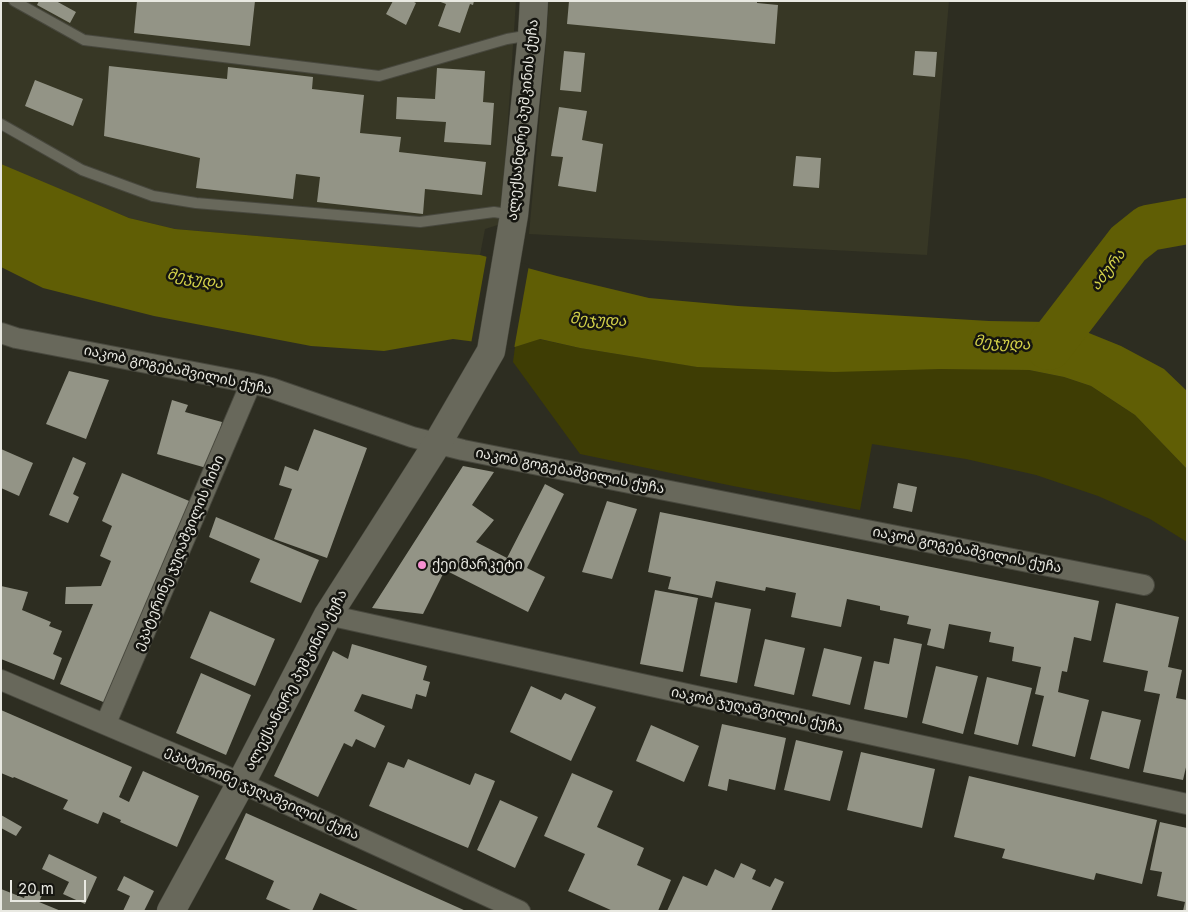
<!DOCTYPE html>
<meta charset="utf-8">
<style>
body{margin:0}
#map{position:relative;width:1188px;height:912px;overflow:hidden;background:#2d2d21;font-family:Inter,sans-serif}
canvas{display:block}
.frame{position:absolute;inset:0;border:2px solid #e9e9e2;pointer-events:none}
.scale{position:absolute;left:10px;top:880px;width:76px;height:22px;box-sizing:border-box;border:2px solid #e9e9e2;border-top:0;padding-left:6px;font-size:15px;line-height:18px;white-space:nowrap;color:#e9e9e2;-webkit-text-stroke:4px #151510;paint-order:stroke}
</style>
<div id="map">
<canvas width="1188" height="912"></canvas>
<div class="frame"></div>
<div class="scale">20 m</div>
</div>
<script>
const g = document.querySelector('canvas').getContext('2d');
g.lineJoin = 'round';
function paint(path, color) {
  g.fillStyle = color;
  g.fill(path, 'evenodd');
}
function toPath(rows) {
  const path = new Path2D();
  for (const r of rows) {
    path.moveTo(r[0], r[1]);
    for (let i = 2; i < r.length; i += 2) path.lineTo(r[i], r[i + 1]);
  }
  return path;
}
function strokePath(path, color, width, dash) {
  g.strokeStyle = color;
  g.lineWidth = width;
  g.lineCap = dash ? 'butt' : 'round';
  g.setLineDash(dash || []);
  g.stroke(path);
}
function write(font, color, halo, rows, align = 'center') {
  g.font = font + ' Inter,"Noto Sans Georgian",sans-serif';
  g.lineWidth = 5;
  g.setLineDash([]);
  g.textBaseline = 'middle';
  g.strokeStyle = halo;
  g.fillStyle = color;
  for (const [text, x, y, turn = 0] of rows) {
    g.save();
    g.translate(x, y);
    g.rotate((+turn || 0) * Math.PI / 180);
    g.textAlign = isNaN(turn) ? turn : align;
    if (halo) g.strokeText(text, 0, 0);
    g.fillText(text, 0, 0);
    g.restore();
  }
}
paint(toPath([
 [1,1,516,1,501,224,485,229,480,255,175,229,129,218,7,168,1,164],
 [549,1,949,1,927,255,529,234,545,57]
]), '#373725');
paint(toPath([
 [539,339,580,348,698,367,994,369,1029,370,1064,377,1091,386,1135,415,1187,469,1187,542,1150,519,1098,496,1036,475,966,459,872,444,860,510,733,486,580,454,513,362,515,347]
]), '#3e3d04');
paint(toPath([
 [1,164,129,218,175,229,480,255,557,276,649,298,738,306,989,321,1048,322,1079,329,1121,346,1164,369,1187,391,1187,469,1135,415,1091,386,1064,377,1029,370,940,369,834,372,697,367,580,348,540,339,515,347,453,339,384,351,311,346,154,316,43,288,1,267]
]), '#605e05');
paint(toPath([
 [487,254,529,265,514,349,471,344]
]), '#2d2d21');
strokePath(toPath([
 [1049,347,1128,244,1148,228,1187,221]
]), '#605e05', 46);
paint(toPath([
 [39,1,56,1,76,12,70,23,37,5],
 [137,1,255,1,250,46,134,33],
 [393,1,412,1,416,3,406,25,386,14],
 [438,1,474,1,473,5,470,4,460,33,438,26,446,4],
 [569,1,757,1,757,3,778,5,775,44,567,24],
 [564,51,585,53,581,92,560,90],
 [915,51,937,52,935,77,913,75],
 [109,66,227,79,228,67,313,77,312,89,364,95,360,133,401,137,399,152,486,162,482,195,425,189,423,214,317,202,320,177,296,174,293,199,196,188,200,158,104,136],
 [437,68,485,71,483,102,494,103,491,145,444,142,446,122,396,119,397,97,435,99],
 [35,80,83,99,73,126,25,106],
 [559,107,587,111,582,140,603,144,596,192,558,186,563,157,551,156],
 [796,156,821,158,819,188,793,186],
 [69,371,109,380,86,439,46,424],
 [172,400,188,405,185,412,222,422,210,469,157,454],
 [314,429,367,448,327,558,274,539,292,489,279,485,285,466,298,471],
 [1,449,33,463,19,496,1,488],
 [73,457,86,463,73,494,79,497,68,523,49,515],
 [463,466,494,472,472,505,494,520,476,542,507,558,545,484,564,494,527,568,545,577,528,612,445,570,423,614,372,608],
 [122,473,194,503,108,704,60,684,93,604,65,604,66,587,101,586,111,561,100,556,112,526,102,521],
 [898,483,917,487,912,512,893,508],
 [607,501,637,509,612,579,582,572],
 [660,512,1099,601,1091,641,1074,637,1067,672,1062,671,1058,692,1089,700,1075,757,1032,746,1044,696,1035,694,1041,667,1012,661,1014,647,989,642,991,632,949,624,944,649,927,645,931,629,907,624,909,616,880,610,880,606,847,599,841,627,791,617,796,593,766,587,765,591,716,581,712,598,668,589,671,577,648,572],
 [216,517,319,560,301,603,250,582,260,559,209,537],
 [1,586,28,592,22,610,51,622,49,626,62,631,53,654,62,658,54,680,1,659],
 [655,590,698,598,683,672,640,664],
 [715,602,751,609,737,683,700,676],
 [1116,603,1179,617,1168,667,1182,670,1176,698,1187,700,1187,763,1183,780,1143,772,1160,694,1144,691,1148,671,1103,662],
 [210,611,275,639,255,686,190,658],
 [894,638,922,644,907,718,864,709,874,661,889,664],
 [765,639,805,648,794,695,754,686],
 [352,644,427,666,423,680,430,682,426,697,416,694,412,709,362,694,354,711,385,726,375,748,356,739,352,747,344,743,318,797,274,776,333,651,348,659],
 [824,648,862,657,850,705,812,696],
 [936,666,978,676,963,734,922,723],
 [201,673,251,695,226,755,176,733],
 [987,677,1032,688,1018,745,974,734],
 [531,686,561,700,565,693,596,707,571,761,510,732],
 [1,710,132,767,119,797,129,802,143,771,199,796,177,847,120,822,121,820,103,812,98,824,63,809,68,800,14,777,13,778,1,773],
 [1102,711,1141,720,1129,769,1090,759],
 [722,724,786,738,775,790,729,779,727,791,708,786],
 [651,725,699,746,684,782,636,761],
 [796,740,843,751,830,801,784,790],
 [861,752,935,769,922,828,847,810],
 [408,759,470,785,475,773,495,781,468,848,369,806,388,762,404,768],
 [572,773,613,791,597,827,644,848,637,865,671,880,658,911,613,911,568,891,585,854,544,836],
 [969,776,1157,820,1142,884,1096,873,1094,880,1002,858,1005,849,954,837],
 [500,800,538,817,515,868,477,850],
 [246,813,379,872,466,911,360,911,320,893,312,911,293,911,266,899,274,881,225,859],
 [1,815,22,827,16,836,1,828],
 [1160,822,1187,828,1187,911,1183,911,1185,902,1157,896,1162,872,1150,870],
 [49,854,97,877,85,904,63,894,69,882,42,869],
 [741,863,756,870,752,879,770,887,775,878,784,882,771,911,667,911,683,876,707,886,715,869,734,878],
 [124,876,154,891,144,911,123,911,130,896,117,890],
 [28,887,43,893,39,902,61,911,1,911,1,889,24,898]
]), '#939486');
const service = toPath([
 [14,1,84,40,379,76,507,39,531,35],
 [1,124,82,170,153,196,196,203,420,222,494,212,514,215]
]);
const minor = toPath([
 [1,333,16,338,251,383,271,388,412,437,463,450,1144,585],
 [328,615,1187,804],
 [1,680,219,773,520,911],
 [106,723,251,383]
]);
const secondary = toPath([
 [171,911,241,783,328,615,437,444,491,351,514,215,532,35,534,1]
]);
strokePath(service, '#48483e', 12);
strokePath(minor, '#48483e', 22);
strokePath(secondary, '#48483e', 29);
strokePath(service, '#68685b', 10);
strokePath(minor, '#68685b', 20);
strokePath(secondary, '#68685b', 28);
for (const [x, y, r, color] of [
 [422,565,5,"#f690d0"]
]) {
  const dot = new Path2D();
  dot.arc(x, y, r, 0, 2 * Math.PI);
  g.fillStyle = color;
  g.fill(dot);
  strokePath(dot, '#151510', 2);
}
write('14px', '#e9e9e2', '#151510', [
 ["ალექსანდრე პუშკინის ქუჩა",523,120,-84],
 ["იაკობ გოგებაშვილის ქუჩა",178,370,12],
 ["იაკობ გოგებაშვილის ქუჩა",570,471,11],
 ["იაკობ გოგებაშვილის ქუჩა",967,550,11],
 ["ეკატერინე ჯუღაშვილის ჩიხი",179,553,-67],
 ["ალექსანდრე პუშკინის ქუჩა",296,680,-62],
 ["იაკობ ჯუღაშვილის ქუჩა",757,710,12],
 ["ეკატერინე ჯუღაშვილის ქუჩა",262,793,24]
]);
write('14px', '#e9e9e2', '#151510', [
 ["ქეი მარკეტი",432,565]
], 'left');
write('italic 15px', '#d3d149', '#151510', [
 ["აძურა",1108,270,-53],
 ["მეჯუდა",195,279,10],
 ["მეჯუდა",598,320,3],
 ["მეჯუდა",1002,343,4]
]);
</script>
